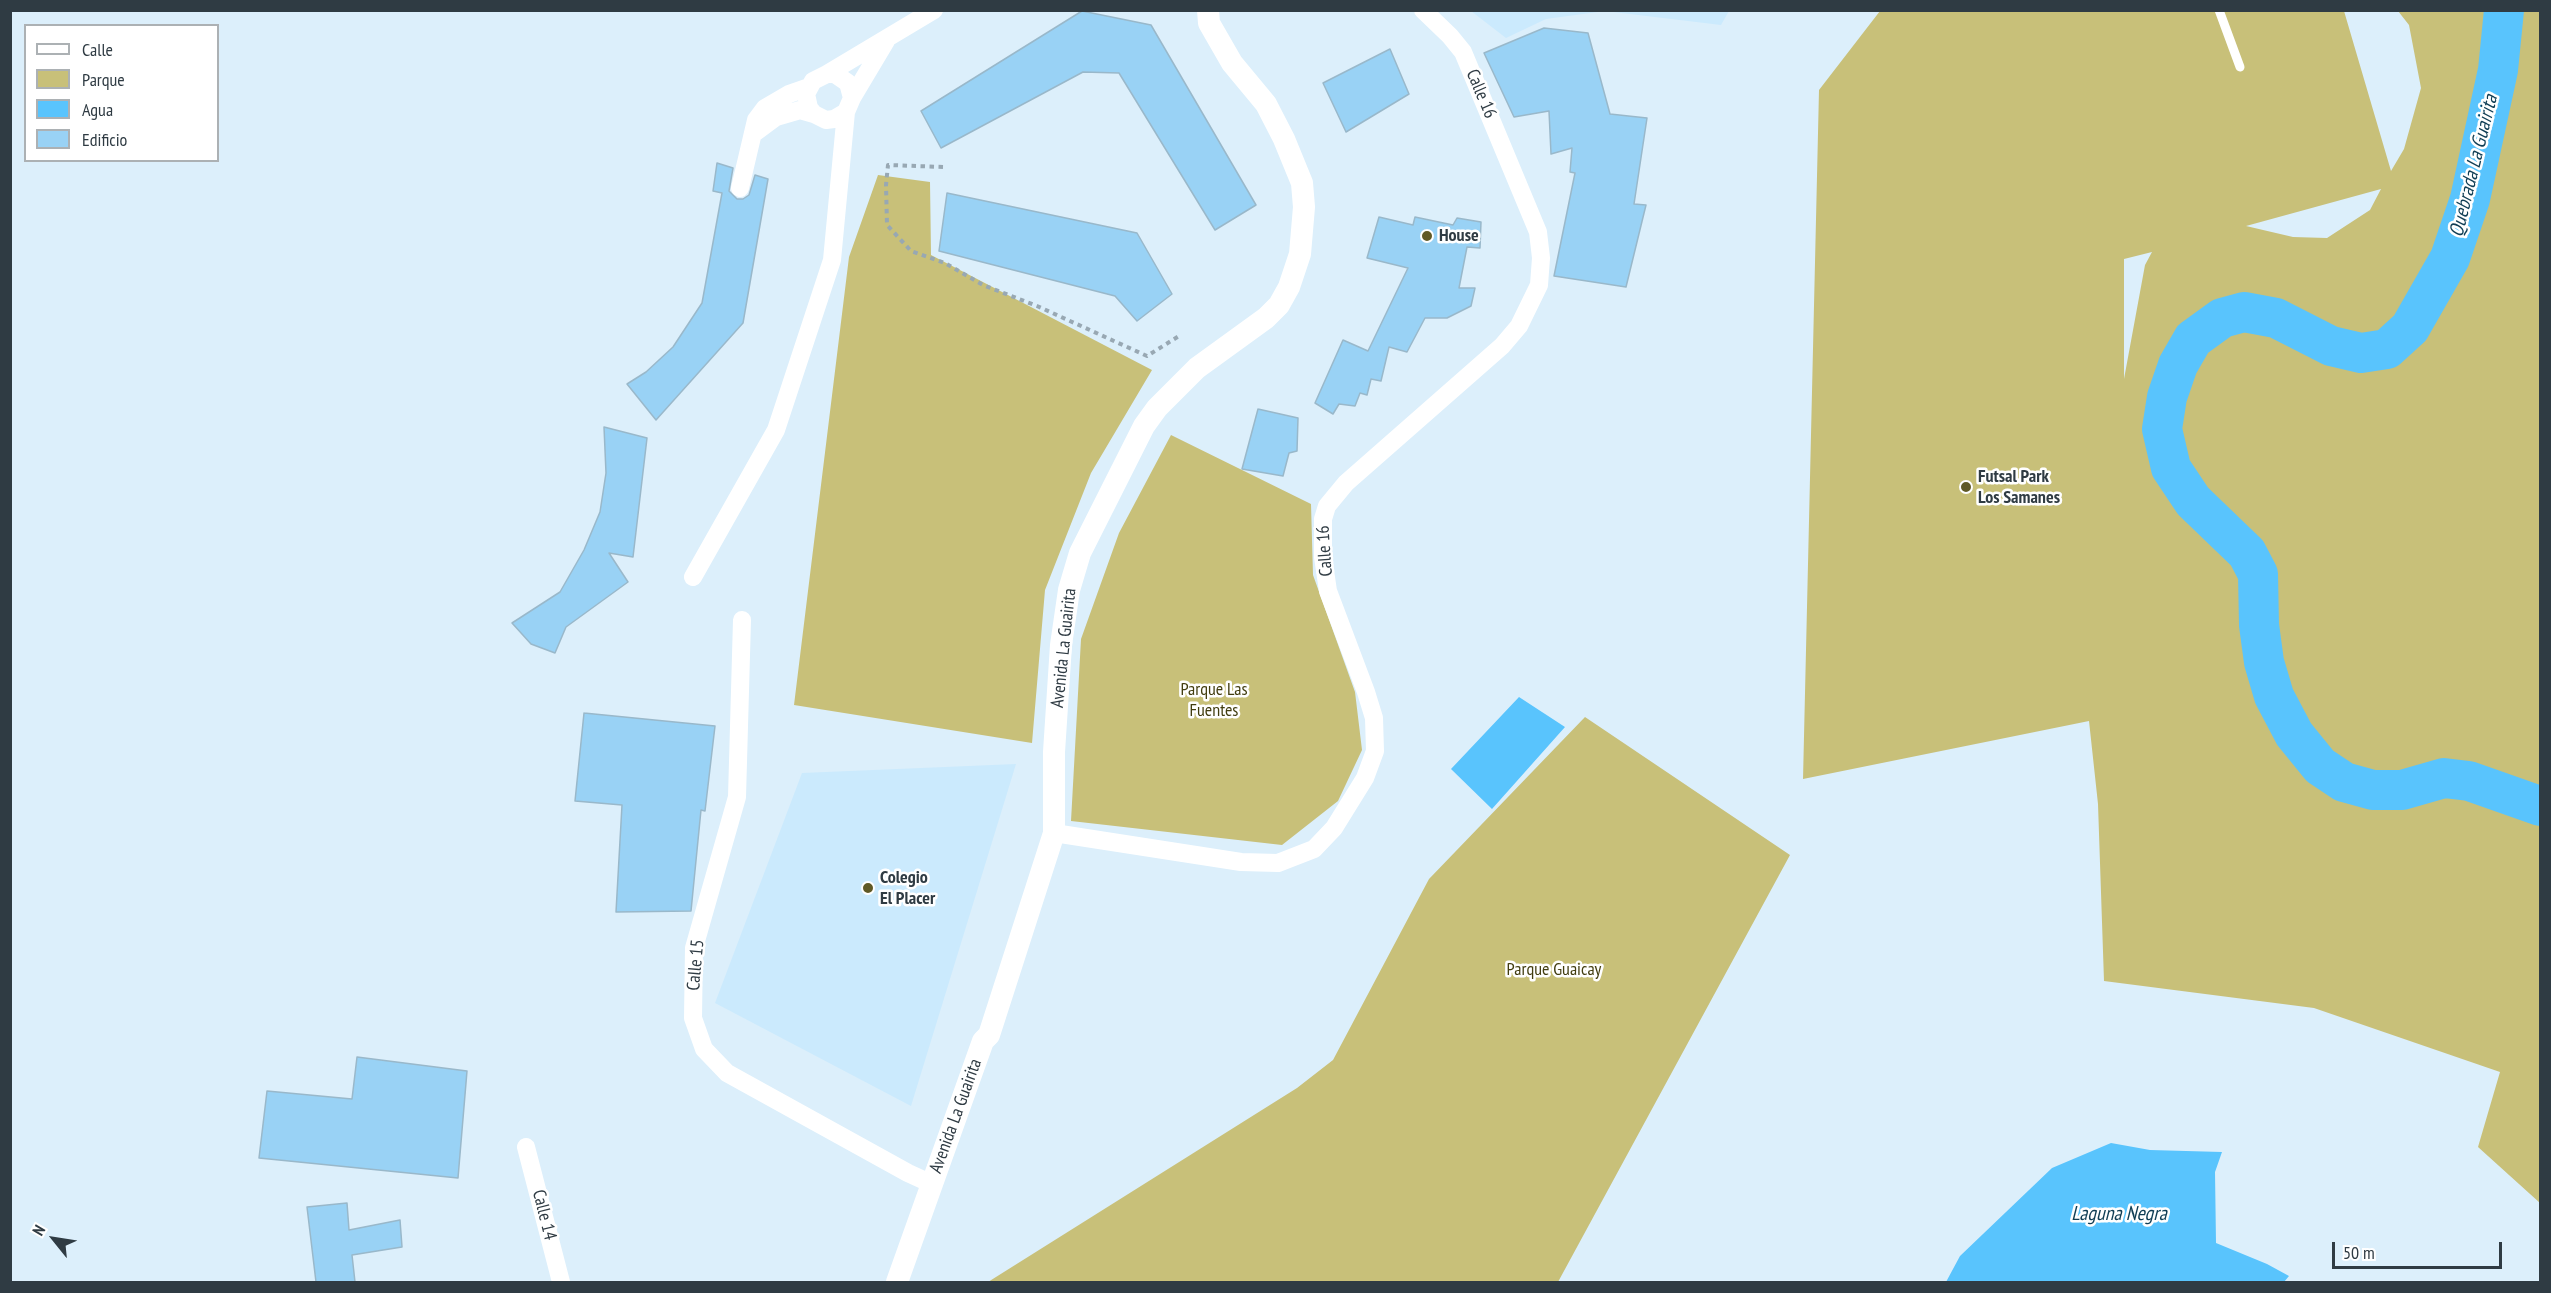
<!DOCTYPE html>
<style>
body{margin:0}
#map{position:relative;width:2551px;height:1293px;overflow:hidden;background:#dceffb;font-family:"PT Sans Narrow",sans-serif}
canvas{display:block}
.frame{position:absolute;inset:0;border:12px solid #2f3b43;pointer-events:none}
.legend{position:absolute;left:24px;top:24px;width:195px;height:138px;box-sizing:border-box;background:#fff;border:2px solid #acb1b4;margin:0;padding:8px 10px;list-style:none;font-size:18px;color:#2f3b43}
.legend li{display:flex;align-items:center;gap:12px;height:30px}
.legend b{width:30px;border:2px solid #acb1b4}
.north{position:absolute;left:24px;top:1209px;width:60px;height:60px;-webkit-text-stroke:4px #fff;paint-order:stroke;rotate:300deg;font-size:16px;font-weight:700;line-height:24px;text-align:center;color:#2f3b43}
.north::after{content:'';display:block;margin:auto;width:21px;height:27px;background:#2f3b43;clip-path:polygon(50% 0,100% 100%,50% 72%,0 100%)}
.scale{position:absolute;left:2332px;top:1242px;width:170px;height:27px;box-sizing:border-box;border:3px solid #2f3b43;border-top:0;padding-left:8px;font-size:18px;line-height:21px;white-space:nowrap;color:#2f3b43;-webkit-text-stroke:4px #fff;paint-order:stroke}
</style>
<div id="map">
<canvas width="2551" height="1293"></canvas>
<div class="frame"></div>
<ul class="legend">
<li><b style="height:8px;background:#fff"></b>Calle</li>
<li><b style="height:16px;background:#c8c079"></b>Parque</li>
<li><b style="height:16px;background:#59c4fd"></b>Agua</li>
<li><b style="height:16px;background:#99d2f5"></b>Edificio</li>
</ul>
<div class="north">N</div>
<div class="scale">50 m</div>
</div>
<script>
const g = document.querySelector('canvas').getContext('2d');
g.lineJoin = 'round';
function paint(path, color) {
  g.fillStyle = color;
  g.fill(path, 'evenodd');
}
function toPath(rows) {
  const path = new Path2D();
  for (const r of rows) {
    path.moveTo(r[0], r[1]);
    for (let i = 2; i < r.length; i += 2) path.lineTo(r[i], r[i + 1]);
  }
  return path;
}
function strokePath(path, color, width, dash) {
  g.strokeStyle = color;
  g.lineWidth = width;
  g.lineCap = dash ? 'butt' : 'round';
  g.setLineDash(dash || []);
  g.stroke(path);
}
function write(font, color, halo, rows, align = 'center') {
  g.font = font + ' "PT Sans Narrow",sans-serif';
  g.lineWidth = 5;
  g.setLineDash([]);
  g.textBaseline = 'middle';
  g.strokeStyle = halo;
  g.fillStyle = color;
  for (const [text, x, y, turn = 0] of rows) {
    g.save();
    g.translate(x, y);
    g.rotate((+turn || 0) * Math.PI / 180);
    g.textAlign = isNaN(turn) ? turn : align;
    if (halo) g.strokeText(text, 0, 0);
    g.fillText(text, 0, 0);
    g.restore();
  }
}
paint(toPath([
 [1471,11,1729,11,1721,25,1605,11,1546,19,1506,38],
 [1016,764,911,1106,715,1003,802,773]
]), '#cbeafd');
paint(toPath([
 [1880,11,2344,11,2391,171,2404,149,2421,88,2409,25,2398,11,2540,11,2540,1203,2478,1147,2500,1072,2314,1008,2104,981,2098,804,2089,721,1803,779,1819,90],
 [2381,189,2370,210,2327,238,2293,237,2246,226],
 [2152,252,2145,265,2124,379,2124,259],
 [878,175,930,182,931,255,1152,370,1091,473,1045,590,1032,743,794,705,849,257],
 [1171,435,1311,504,1313,575,1355,692,1362,750,1338,801,1282,845,1071,821,1081,639,1119,533],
 [1585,717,1790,855,1558,1282,988,1282,1297,1088,1333,1060,1429,879]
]), '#c8c079');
paint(toPath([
 [1519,697,1565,727,1492,809,1451,769],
 [2111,1143,2150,1150,2222,1152,2215,1172,2216,1243,2267,1264,2289,1276,2284,1282,1946,1282,1960,1256,2052,1168]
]), '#59c4fd');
strokePath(toPath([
 [2504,10,2498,70,2470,199,2450,258,2410,328,2387,349,2361,353,2331,346,2276,318,2244,312,2222,318,2193,339,2178,365,2167,397,2162,429,2171,468,2193,501,2247,553,2258,574,2259,625,2264,662,2274,696,2294,734,2320,766,2344,782,2373,790,2402,790,2444,778,2469,781,2540,806]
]), '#59c4fd', 40);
const building = toPath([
 [1082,11,1151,25,1256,205,1215,230,1119,73,1083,72,941,148,921,111,1082,11],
 [1544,28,1588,33,1610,114,1647,118,1634,204,1646,205,1626,287,1554,276,1575,173,1570,172,1572,148,1551,154,1549,111,1514,117,1484,53,1544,28],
 [1390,49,1409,94,1346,132,1323,83,1390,49],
 [717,163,733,168,729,191,737,199,743,199,749,195,755,175,768,179,743,323,656,420,627,384,646,372,673,347,702,303,722,193,713,191,717,163],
 [947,193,1137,233,1172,294,1137,321,1115,296,939,251,947,193],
 [1379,217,1413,225,1415,217,1453,225,1457,218,1481,222,1480,248,1467,247,1459,288,1475,288,1471,306,1447,318,1425,318,1407,352,1389,347,1381,381,1371,379,1367,395,1360,393,1355,406,1339,404,1333,414,1315,403,1343,340,1368,351,1408,268,1367,258,1379,217],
 [1258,409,1298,418,1297,451,1289,453,1283,476,1242,469,1258,409],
 [604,427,647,438,633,557,609,553,628,582,566,627,555,653,531,644,512,623,560,592,584,550,600,512,606,473,604,427],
 [584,713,715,726,705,811,701,810,691,911,616,912,622,805,575,801,584,713],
 [357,1057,467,1071,458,1178,259,1158,267,1091,352,1099,357,1057],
 [347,1203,349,1230,400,1220,402,1247,352,1255,355,1282,316,1282,307,1207,347,1203]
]);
paint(building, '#99d2f5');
strokePath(building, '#99b8ca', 1.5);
strokePath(toPath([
 [943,167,888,165,886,185,887,225,911,251,945,263,983,285,1037,306,1147,356,1179,336]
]), '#98a8b3', 4, [4.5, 4.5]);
strokePath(toPath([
 [2219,10,2240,67]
]), '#fff', 9);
strokePath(toPath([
 [827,74,934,10],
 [852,98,886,41],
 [753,134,776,117,800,110,814,114],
 [740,188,756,120,765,108,789,94,809,87],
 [693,577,776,430,832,260,846,112,852,98,848,83,835,74,827,74,813,81,806,94,809,108,814,114,826,120,834,119,846,112],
 [742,620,737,797,694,948,693,1018,704,1049,727,1073,908,1173,932,1184],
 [1054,833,1241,862,1278,863,1314,849,1334,828,1365,778,1375,751,1374,718,1366,692,1328,591,1323,557,1323,519,1327,506,1346,483,1502,346,1519,326,1539,285,1541,258,1538,232,1463,52,1450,36,1423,10],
 [526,1147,561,1282]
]), '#fff', 18);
strokePath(toPath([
 [897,1282,983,1041,989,1035,1054,833,1054,752,1061,645,1069,590,1080,553,1144,426,1157,408,1197,368,1266,318,1279,305,1289,287,1300,254,1304,207,1302,183,1284,139,1266,104,1232,63,1209,23,1208,10]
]), '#fff', 22);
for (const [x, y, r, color] of [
 [1427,236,6,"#5f5926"],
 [1966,487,6,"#5f5926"],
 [868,888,6,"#5f5926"]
]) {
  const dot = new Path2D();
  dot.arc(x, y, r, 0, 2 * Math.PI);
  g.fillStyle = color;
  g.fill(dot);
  strokePath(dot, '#fff', 2);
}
write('18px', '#2f3b43', '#fff', [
 ["Calle 16",1481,94,67],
 ["Calle 16",1325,551,-94],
 ["Avenida La Guairita",1064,648,-84],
 ["Calle 15",696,965,-85],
 ["Avenida La Guairita",956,1116,-70],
 ["Calle 14",544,1215,76]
]);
write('bold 18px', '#2f3b43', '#fff', [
 ["House",1439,236],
 ["Futsal Park",1978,477],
 ["Los Samanes",1978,498],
 ["Colegio",880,878],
 ["El Placer",880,899]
], 'left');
write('18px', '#423d10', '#fff', [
 ["Parque Las",1214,690],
 ["Fuentes",1214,711],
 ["Parque Guaicay",1554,970]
]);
write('italic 20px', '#103e55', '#fff', [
 ["Quebrada La Guairita",2474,166,-76],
 ["Laguna Negra",2119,1214]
]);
</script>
